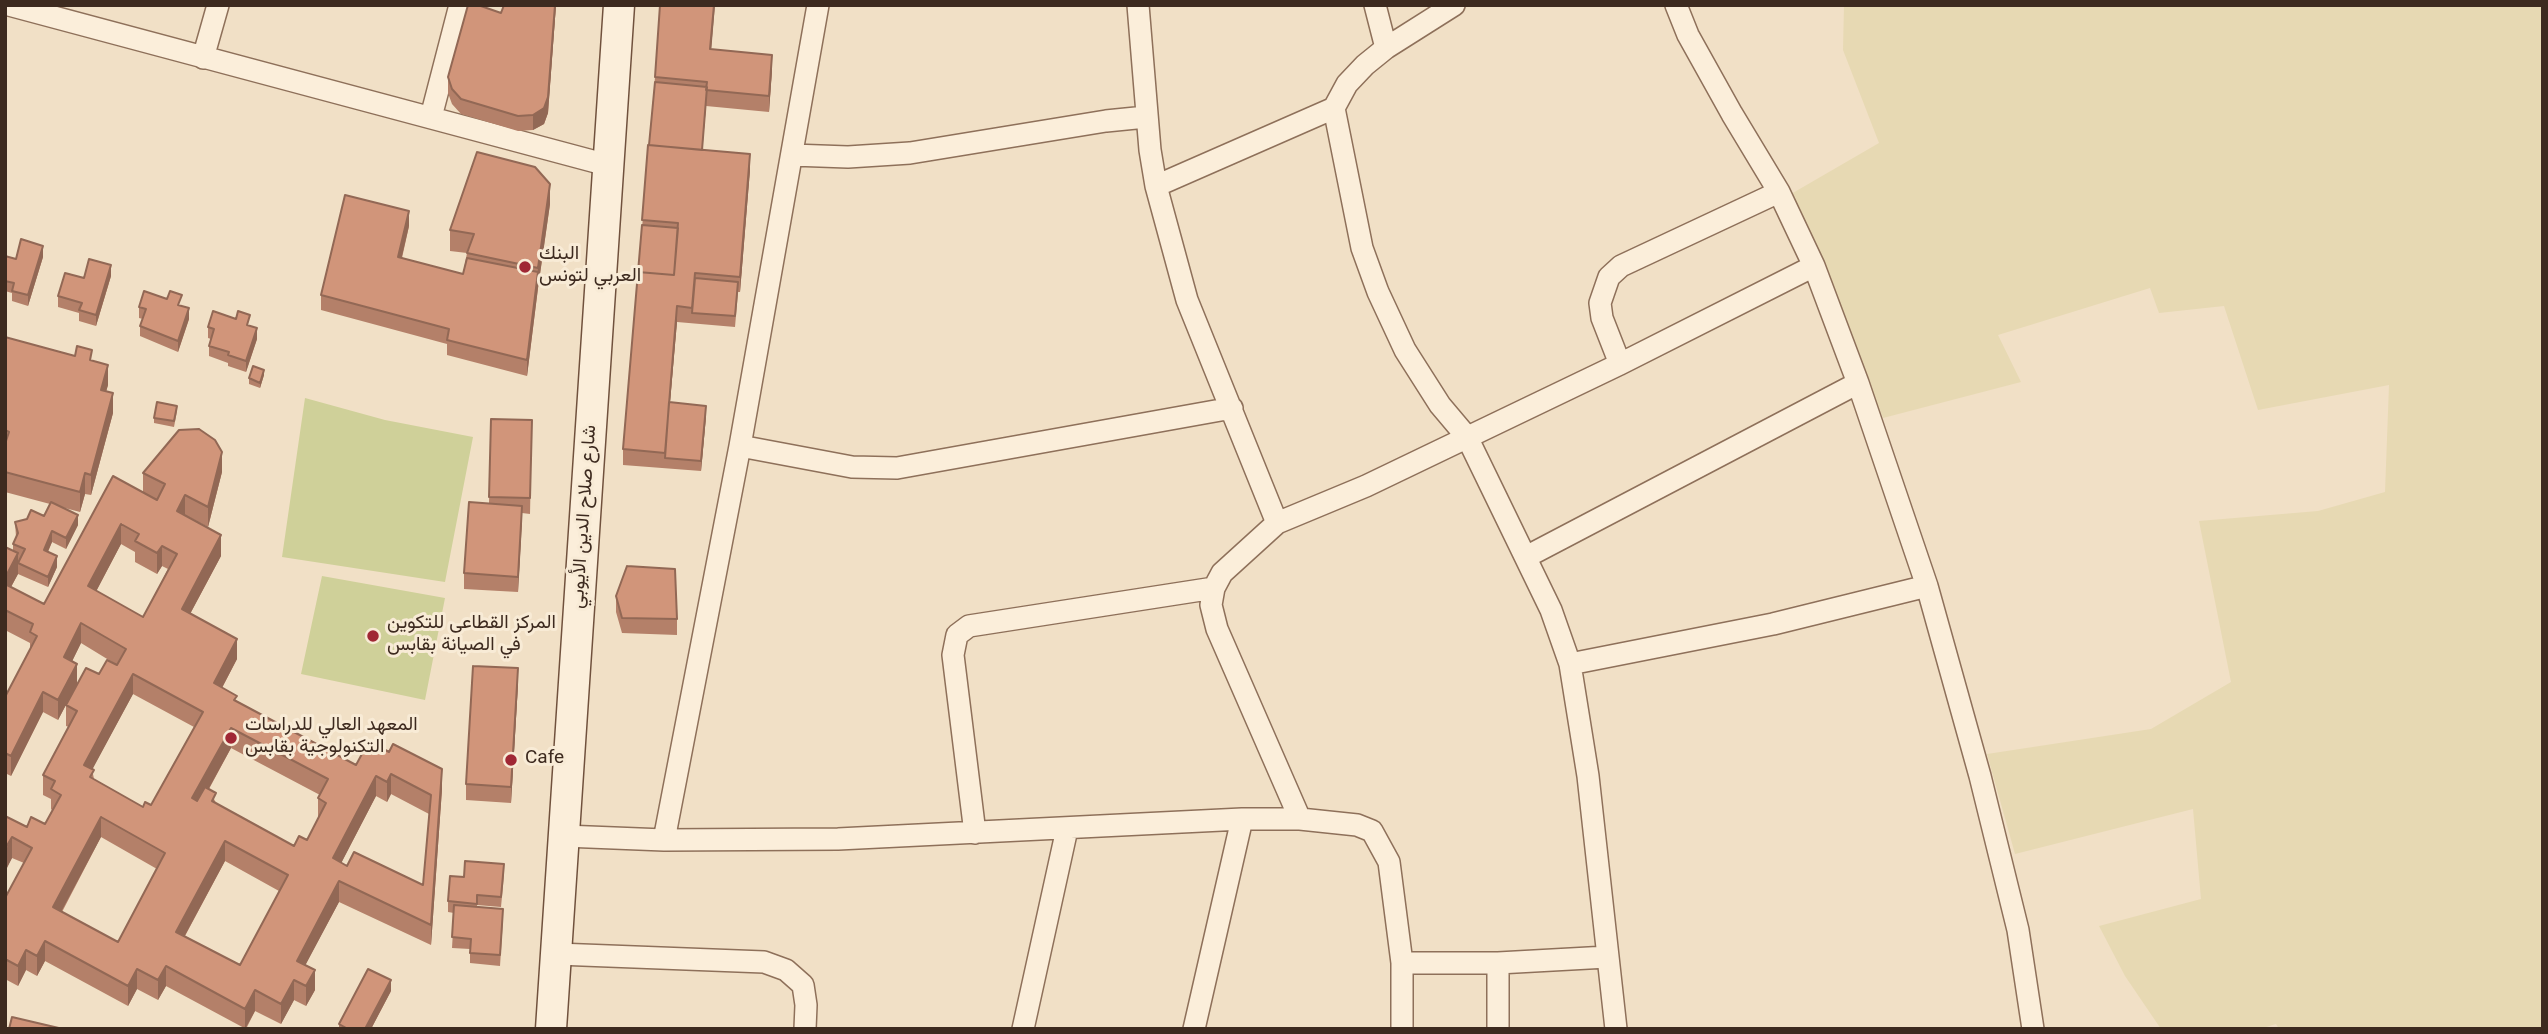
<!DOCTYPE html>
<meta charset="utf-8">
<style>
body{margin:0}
#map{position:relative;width:2548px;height:1034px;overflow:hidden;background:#f1e0c6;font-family:Georgia,serif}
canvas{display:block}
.frame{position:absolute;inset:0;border:7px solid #3d2a1f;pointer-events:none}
</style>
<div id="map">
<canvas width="2548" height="1034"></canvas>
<div class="frame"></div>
</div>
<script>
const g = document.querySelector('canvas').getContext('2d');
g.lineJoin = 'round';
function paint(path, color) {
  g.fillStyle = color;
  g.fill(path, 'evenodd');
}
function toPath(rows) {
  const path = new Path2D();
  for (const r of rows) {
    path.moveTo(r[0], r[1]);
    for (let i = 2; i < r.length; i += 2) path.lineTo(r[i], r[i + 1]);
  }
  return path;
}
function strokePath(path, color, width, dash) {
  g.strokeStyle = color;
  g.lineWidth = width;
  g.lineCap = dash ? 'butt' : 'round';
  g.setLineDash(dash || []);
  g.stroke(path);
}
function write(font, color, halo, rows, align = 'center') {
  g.font = font + ' Georgia,Vazirmatn,serif';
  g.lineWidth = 6;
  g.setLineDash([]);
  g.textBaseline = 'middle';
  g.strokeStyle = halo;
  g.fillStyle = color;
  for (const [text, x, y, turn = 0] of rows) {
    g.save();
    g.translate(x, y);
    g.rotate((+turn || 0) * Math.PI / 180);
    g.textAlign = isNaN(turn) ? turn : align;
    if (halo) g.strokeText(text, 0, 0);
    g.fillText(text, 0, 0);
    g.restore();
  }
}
paint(toPath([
 [1844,5,2543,5,2543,1029,2279,1029,2276,1024,2260,1029,2161,1029,2125,976,2099,926,2201,899,2193,809,2015,854,1987,754,2151,729,2231,682,2199,521,2318,511,2385,492,2389,385,2258,410,2224,306,2159,313,2150,288,1998,335,2021,382,1883,418,1791,194,1879,143,1843,50]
]), '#e7d9b3');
paint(toPath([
 [305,398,385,420,473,437,445,582,282,557],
 [322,576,445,598,425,700,301,674]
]), '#cfd099');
const minor = toPath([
 [9,5,611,166],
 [1138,5,1150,150,1156,186,1187,300,1277,523],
 [1375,5,1386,48],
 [1676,5,1688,35,1732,114,1779,192,1814,266,1858,383,1927,586,1980,776,2018,930,2033,1029],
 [203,58,218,5],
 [1334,108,1362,248,1378,292,1405,350,1440,405,1467,437,1551,610,1570,664,1588,776,1616,1029],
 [431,117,460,5],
 [792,155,848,157,910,153,1106,121,1146,117],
 [1156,186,1334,108,1347,84,1365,65,1386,48,1454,5],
 [1620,364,1602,318,1600,303,1609,277,1621,266,1779,192],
 [740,446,852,467,897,468,1232,408],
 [1526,557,1858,383],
 [1570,664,1773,624,1927,586],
 [1300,819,1217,629,1211,605,1214,588,1222,573,1277,523,1366,486,1620,364,1814,266],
 [975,833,953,655,957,635,969,626,1214,588],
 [564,836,664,840,838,839,1242,819,1300,819,1357,825,1372,831,1389,862,1402,963,1402,1029],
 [664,840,740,446,818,5],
 [557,954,764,962,786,970,803,985,806,1005,805,1029],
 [1402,963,1498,963,1607,957],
 [1498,963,1498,1029],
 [1023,1029,1067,829],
 [1194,1029,1242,819]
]);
const secondary = toPath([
 [551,1029,619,5]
]);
strokePath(minor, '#8e705a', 24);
strokePath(secondary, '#70513d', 33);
strokePath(minor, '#fbeeda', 21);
strokePath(secondary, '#fbeeda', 30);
paint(toPath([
 [504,5,556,5,548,113,544,124,533,130,518,131,461,114,452,104,448,93,448,77,501,13],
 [711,49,772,70,769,112,706,106,702,150,750,170,740,292,738,292,735,327,677,322,670,402,706,416,701,471,623,465,623,449,655,77],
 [550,204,538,288,527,376,447,355,447,344,321,310,321,295,409,226,402,258,463,274,467,253,450,251,450,230],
 [5,256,16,259,43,257,28,306,12,301,12,293,5,291],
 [111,276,96,326,79,321,79,313,58,307,58,296,84,278],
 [181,306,189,319,178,352,140,336,140,326,143,319,139,318,139,307],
 [250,326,257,339,246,372,228,366,228,363,209,356,209,346,211,339,208,338,208,327],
 [5,337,92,361,108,385,106,391,113,413,91,495,85,494,80,512,61,507,78,525,66,549,52,542,48,552,57,567,48,587,18,574,11,587,44,604,143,493,143,473,222,472,208,527,185,515,221,556,190,614,237,659,222,688,237,701,356,765,369,741,442,789,431,945,339,902,305,965,315,990,306,1006,294,1000,281,1024,255,1011,246,1029,166,986,158,1000,137,989,128,1006,45,961,37,976,26,970,18,986,5,979,5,898,24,863,12,858,5,870,5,816,27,827,45,824,52,810,51,809,51,799,43,795,43,775,69,727,66,726,66,705,99,674,117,665,81,643,72,661,77,684,58,720,43,712,11,776,5,773,5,697,30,651,30,643,5,630,5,547,13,551,13,544,16,537,15,522,44,516,50,504,5,492],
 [121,544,135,552,135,562,157,574,162,566,168,569,143,617,96,591],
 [133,694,194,727,151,805,143,807,94,779,92,769],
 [231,748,320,795,318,798,318,819,307,840,294,846,216,803,209,789],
 [391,794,429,814,423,885,347,866,341,863,376,796,387,802],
 [101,837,157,869,118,942,62,912],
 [225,861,279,891,240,965,185,936],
 [264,375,260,388,249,384,249,378],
 [177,411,174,427,154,423,154,418],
 [491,419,532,420,530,514,522,513,518,592,464,589,464,573,489,503],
 [616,596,677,619,677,635,622,633,616,612],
 [518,684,511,803,466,800,466,784],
 [504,875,501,907,477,905,477,907,503,920,500,966,470,963,470,949,452,948,454,913,448,912,448,901,464,877],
 [391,991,371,1029,339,1029,339,1024]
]), '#b48069');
paint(toPath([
 [555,5,556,5,548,113,544,124,533,130,533,115],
 [714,5,715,5,710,65,710,49],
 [772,55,772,70,769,112,769,96],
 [706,97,706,106,701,166,701,155],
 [750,154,750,170,740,292,740,277],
 [550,184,550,204,538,288,527,376,527,360,538,268],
 [409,211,409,226,398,273,398,257],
 [43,246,43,257,28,306,28,295],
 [111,265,111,276,96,326,96,315],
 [677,306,677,322,665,458,665,453],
 [189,308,189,319,178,352,178,341],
 [257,328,257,339,246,372,246,361],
 [108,365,108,385,101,410,101,390],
 [264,370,264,375,260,388,260,383],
 [113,393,113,413,91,495,91,475],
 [706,406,706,416,701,471,701,461],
 [222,452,222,472,208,527,208,507],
 [85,473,85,494,80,512,80,492],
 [185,495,185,515,177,511],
 [522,506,522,521,518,592,518,577],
 [78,515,78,525,66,549,66,538],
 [121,524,121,544,88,607,88,586],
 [52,531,52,542,44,560,44,550],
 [221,535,221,556,182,629,182,609],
 [162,546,162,566,157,574,157,553],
 [18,553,18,574,5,598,5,578],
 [57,556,57,567,48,587,48,577],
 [81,623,81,643,64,678,64,657],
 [237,639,237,659,214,703,214,683],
 [77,664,77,684,58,720,58,700],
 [518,668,518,684,511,803,511,787],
 [133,674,133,694,84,785,84,765],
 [43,692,43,712,11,776,11,756],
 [231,728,231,748,192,819,192,798],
 [442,769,442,789,431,945,431,925],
 [391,774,391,794,387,802,387,782],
 [376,776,376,796,333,879,333,858],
 [101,817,101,837,53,927,53,907],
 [12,837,12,858,6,870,6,850],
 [225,841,225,861,176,952,176,932],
 [339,881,339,902,297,981,297,961],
 [45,941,45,961,37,976,37,956],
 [26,950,26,970,18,986,18,966],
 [166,966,166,986,158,1000,158,980],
 [137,969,137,989,128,1006,128,986],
 [315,970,315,990,306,1006,306,986],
 [294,980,294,1000,281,1024,281,1004],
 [391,980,391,991,371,1029,365,1029],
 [255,990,255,1011,245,1029,245,1009]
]), '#926855');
const building = toPath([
 [468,5,478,5,501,13,504,5,555,5,548,97,544,108,533,115,518,116,461,99,452,89,448,77,468,5],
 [660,5,714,5,710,49,772,55,769,96,706,90,707,82,655,77,660,5],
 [655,82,707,87,702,150,649,145,655,82],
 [648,145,750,154,740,277,695,273,692,308,677,306,665,453,623,449,638,272,674,275,678,223,642,220,648,145],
 [477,152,535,167,550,184,538,268,467,253,474,234,450,230,477,152],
 [345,195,409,211,398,257,463,274,467,258,538,272,527,360,447,340,449,329,321,295,345,195],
 [642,225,678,228,674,275,638,272,642,225],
 [21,239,43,246,28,295,12,291,14,283,5,281,5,256,16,259,21,239],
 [89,259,111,265,96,315,79,310,82,303,58,296,65,273,84,278,89,259],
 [695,278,738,282,735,316,692,313,695,278],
 [144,291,167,299,170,291,182,295,178,305,189,308,178,341,140,326,146,309,139,307,144,291],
 [213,311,236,319,238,311,250,315,247,325,257,328,246,361,228,355,229,352,209,346,214,329,208,327,213,311],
 [5,337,75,356,77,346,92,350,90,360,108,365,101,390,113,393,91,475,85,473,80,492,5,472,5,444,9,432,5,430,5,337],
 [253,366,264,370,260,383,249,378,253,366],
 [157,402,177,406,174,421,154,418,157,402],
 [669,402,706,406,701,461,665,458,669,402],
 [491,419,532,420,530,498,489,497,491,419],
 [199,429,215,440,222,452,208,507,185,495,177,511,221,535,182,609,237,639,214,683,237,696,234,700,356,765,369,741,389,752,393,744,442,769,431,925,339,881,297,961,315,970,306,986,294,980,281,1004,255,990,245,1009,166,966,158,980,137,969,128,986,45,941,37,956,26,950,18,966,5,959,5,898,32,848,12,837,5,849,5,816,27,827,31,817,45,824,61,795,51,789,55,781,43,775,77,711,66,705,86,668,99,674,107,660,117,665,126,649,81,623,64,657,77,664,58,700,43,692,11,756,5,753,5,697,37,636,30,632,33,624,5,610,5,584,44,604,113,476,157,500,165,484,143,473,179,430,199,429],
 [121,524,139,534,135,541,157,553,162,546,177,554,143,617,88,586,121,524],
 [133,674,203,712,151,805,145,802,143,807,90,777,94,770,84,765,133,674],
 [231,728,328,779,318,798,326,803,307,840,299,836,294,846,212,801,216,793,205,787,197,801,192,798,231,728],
 [391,774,431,795,423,885,354,852,347,866,333,858,376,776,387,782,391,774],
 [101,817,165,853,118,942,53,907,101,817],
 [225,841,288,875,240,965,176,932,225,841],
 [51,502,78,515,66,538,52,531,44,550,57,556,48,577,18,563,25,549,13,544,18,533,15,522,27,519,31,510,44,516,51,502],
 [469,502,522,506,518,577,464,573,469,502],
 [5,547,18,553,5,578,5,547],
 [627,566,675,569,677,619,622,618,616,596,627,566],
 [473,666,518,668,511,787,466,784,473,666],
 [465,861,504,864,501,897,477,895,477,904,448,901,450,876,464,877,465,861],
 [454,905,503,909,500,955,470,953,471,939,452,937,454,905],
 [368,969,391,980,365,1029,348,1029,339,1024,368,969],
 [12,1017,63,1029,9,1029,12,1017]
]);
paint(building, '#d1957a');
strokePath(building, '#926855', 2);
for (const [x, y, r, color] of [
 [525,267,7,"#a02734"],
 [373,636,7,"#a02734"],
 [231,738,7,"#a02734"],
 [511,760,7,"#a02734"]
]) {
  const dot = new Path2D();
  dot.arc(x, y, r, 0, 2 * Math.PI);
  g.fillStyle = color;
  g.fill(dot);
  strokePath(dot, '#f8ebd6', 2.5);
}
write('19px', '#3d2a1f', '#f8ebd6', [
 ["البنك",539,256],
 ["العربي لتونس",539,278],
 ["المركز القطاعى للتكوين",387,625],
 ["في الصيانة بقابس",387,647],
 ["المعهد العالي للدراسات",245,727],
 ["التكنولوجية بقابس",245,749],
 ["Cafe",525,760]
], 'left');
write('19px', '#3d2a1f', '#f8ebd6', [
 ["شارع صلاح الدين الأيوبي",586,517,-86]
]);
</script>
